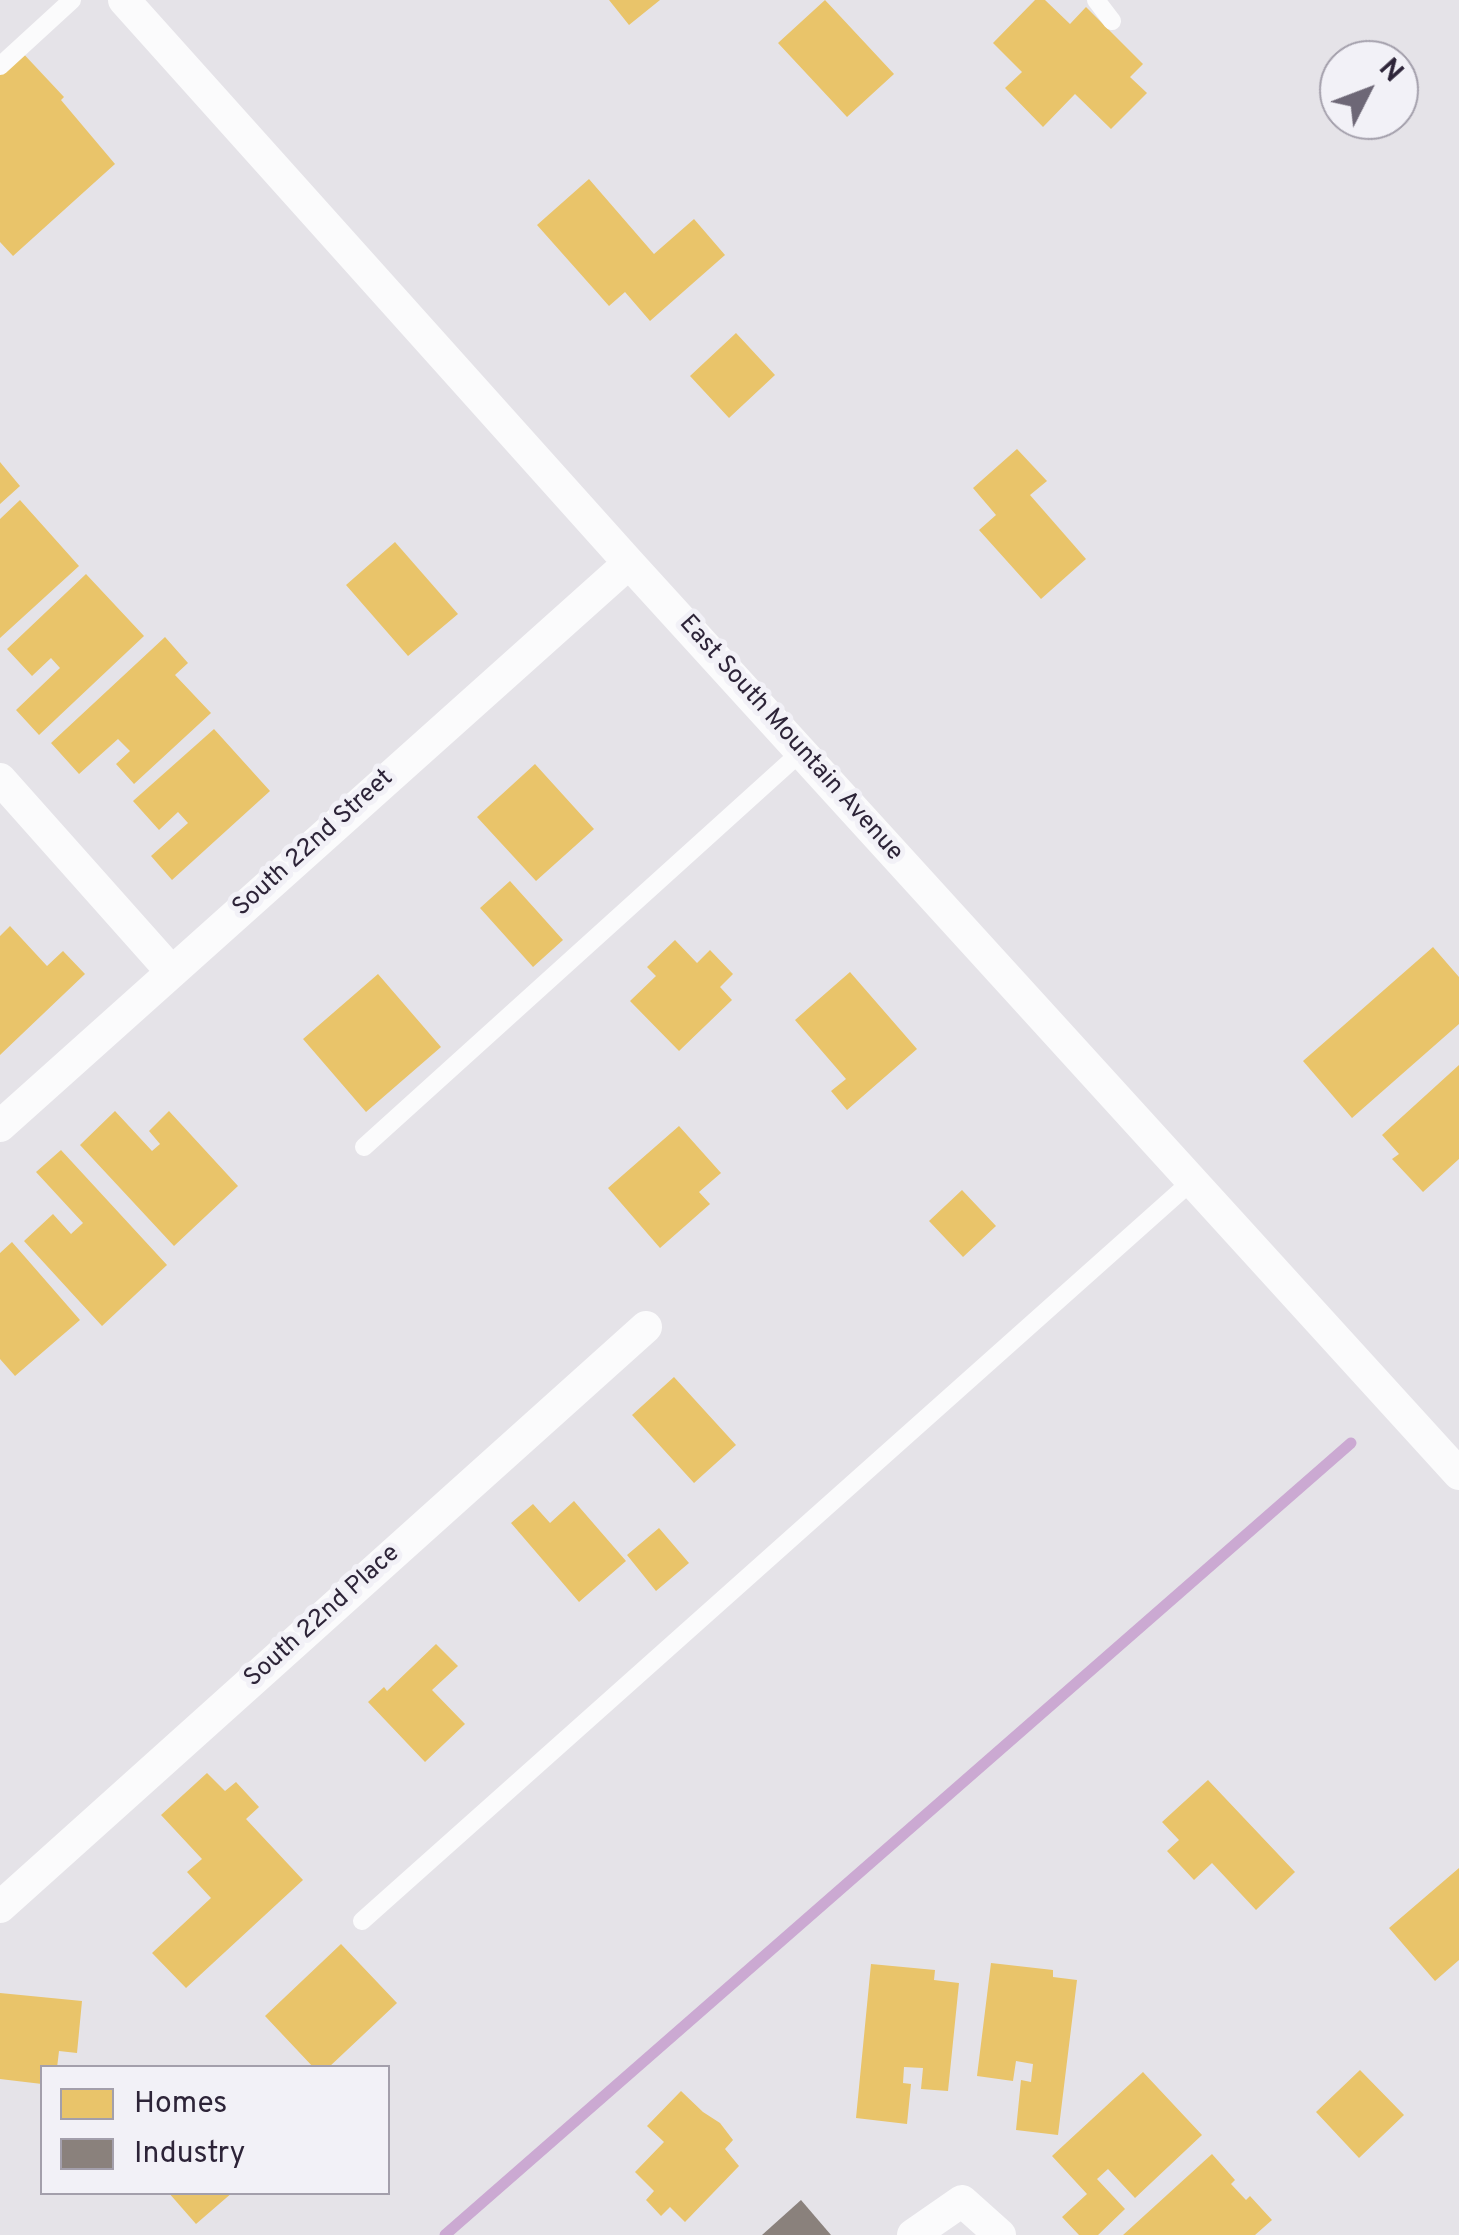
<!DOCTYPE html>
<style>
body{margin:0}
#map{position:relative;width:1459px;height:2235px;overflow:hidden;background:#e5e3e8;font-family:Overpass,sans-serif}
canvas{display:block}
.legend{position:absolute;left:40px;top:2065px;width:350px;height:130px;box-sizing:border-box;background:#f2f1f7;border:2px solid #a39fab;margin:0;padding:12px 18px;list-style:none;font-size:30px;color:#2d2438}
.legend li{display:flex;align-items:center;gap:20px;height:50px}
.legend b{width:50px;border:2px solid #a39fab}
.north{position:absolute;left:1319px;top:40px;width:100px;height:100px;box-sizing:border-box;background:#f2f1f7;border:2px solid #a39fab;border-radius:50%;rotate:48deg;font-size:28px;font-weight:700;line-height:40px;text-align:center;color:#2d2438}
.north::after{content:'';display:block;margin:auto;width:35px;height:45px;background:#6d6776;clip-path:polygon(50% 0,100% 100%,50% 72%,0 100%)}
</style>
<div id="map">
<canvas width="1459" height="2235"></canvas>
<ul class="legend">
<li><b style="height:28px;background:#e9c46a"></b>Homes</li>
<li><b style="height:28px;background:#8a817c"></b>Industry</li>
</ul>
<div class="north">N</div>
</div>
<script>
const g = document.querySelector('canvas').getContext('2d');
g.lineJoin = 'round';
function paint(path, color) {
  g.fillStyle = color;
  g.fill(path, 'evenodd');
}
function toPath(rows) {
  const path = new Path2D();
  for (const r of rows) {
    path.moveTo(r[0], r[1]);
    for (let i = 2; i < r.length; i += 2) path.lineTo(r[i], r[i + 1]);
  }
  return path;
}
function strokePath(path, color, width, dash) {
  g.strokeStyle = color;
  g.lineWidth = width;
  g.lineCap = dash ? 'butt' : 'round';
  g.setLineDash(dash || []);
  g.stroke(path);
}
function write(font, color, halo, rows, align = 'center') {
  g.font = font + ' Overpass,sans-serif';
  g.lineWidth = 10;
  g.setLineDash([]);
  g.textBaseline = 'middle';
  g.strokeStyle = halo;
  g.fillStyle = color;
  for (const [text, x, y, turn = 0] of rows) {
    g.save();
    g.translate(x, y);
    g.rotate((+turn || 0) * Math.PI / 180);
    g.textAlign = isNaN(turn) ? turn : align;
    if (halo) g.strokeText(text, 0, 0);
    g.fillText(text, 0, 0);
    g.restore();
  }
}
paint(toPath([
 [609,0,660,0,629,25],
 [825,0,894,74,847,117,778,43],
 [1035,0,1045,0,1070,24,1086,7,1143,64,1130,77,1147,93,1111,129,1075,94,1043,127,1005,88,1022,72,993,43],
 [19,49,64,97,61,100,115,164,13,256,0,242,0,66],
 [589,179,654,254,694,219,725,255,650,321,625,292,609,306,537,225],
 [736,333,775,375,729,418,690,376],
 [1017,449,1047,481,1030,495,1086,559,1041,599,979,530,996,515,973,488],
 [0,462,20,486,0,504],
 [20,500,79,566,0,638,0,519],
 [395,542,458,614,408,656,346,585],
 [86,574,144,636,39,735,16,710,60,668,51,658,32,676,7,649],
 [165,637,188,663,175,675,211,713,134,784,116,764,130,751,118,739,79,774,51,743],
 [214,729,270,791,172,880,151,856,188,823,178,812,159,830,133,801],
 [535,764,594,829,536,881,477,817],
 [510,881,563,940,533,967,480,908],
 [10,926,47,966,63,951,85,974,0,1055,0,936],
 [675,940,697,963,710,950,733,974,720,987,732,1000,679,1051,630,1001,656,976,647,967],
 [1433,947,1459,977,1459,1024,1352,1118,1303,1061],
 [850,972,917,1049,847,1110,831,1091,846,1079,795,1020],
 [378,974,441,1047,366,1112,303,1039],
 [1459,1065,1459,1159,1423,1192,1392,1159,1399,1154,1382,1135],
 [115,1111,152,1151,160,1144,149,1131,169,1111,238,1186,174,1246,80,1145],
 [679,1126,721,1173,699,1192,710,1204,660,1248,608,1188],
 [61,1150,167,1265,102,1326,24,1241,53,1214,71,1234,83,1223,36,1172],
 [962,1190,996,1226,963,1257,929,1221],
 [12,1242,80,1320,15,1376,0,1359,0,1253],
 [674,1377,736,1445,694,1483,632,1415],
 [574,1501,626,1561,579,1602,511,1523,533,1504,550,1523],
 [659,1528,689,1563,656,1591,627,1555],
 [436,1644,458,1666,432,1690,465,1724,425,1762,368,1702,384,1687,387,1691],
 [207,1773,225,1791,236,1782,259,1807,246,1819,303,1880,186,1988,152,1953,211,1898,187,1872,202,1859,161,1815],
 [1208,1780,1295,1872,1256,1910,1212,1863,1194,1880,1167,1851,1179,1840,1162,1822],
 [1459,1868,1459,1960,1435,1981,1389,1928],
 [341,1944,397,2003,328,2068,314,2068,265,2016],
 [991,1963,1053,1970,1053,1977,1077,1980,1058,2135,1016,2130,1021,2080,1031,2082,1033,2064,1016,2061,1013,2081,977,2076],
 [871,1964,935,1970,934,1980,959,1983,948,2091,921,2089,923,2068,904,2067,903,2083,911,2084,907,2124,856,2118],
 [0,1993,82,2001,77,2053,59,2051,57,2068,42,2068,42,2084,0,2079],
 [1360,2070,1404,2115,1359,2158,1316,2112],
 [1143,2072,1202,2135,1135,2198,1108,2169,1097,2179,1125,2209,1098,2235,1079,2235,1062,2217,1087,2194,1052,2156],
 [681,2091,703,2112,720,2123,733,2140,725,2149,739,2166,685,2222,670,2207,661,2216,646,2200,654,2191,635,2172,664,2142,647,2126],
 [1212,2154,1235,2180,1231,2184,1246,2200,1250,2196,1272,2220,1255,2235,1123,2235],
 [168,2192,233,2192,196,2224]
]), '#e9c46a');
paint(toPath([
 [801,2200,831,2235,762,2235]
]), '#8a817c');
strokePath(toPath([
 [445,2235,1351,1443]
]), '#cba9d2', 11);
strokePath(toPath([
 [1096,0,1112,21],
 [0,66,72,0],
 [364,1147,801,752],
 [362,1921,1193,1180]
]), '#fbfbfc', 18);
strokePath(toPath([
 [124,0,629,563,1459,1474],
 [0,779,171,971],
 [0,1126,629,563],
 [0,1907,646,1327],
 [913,2235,962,2201,1000,2235]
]), '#fbfbfc', 32);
write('25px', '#2d2438', '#f2f1f7', [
 ["East South Mountain Avenue",790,739,48],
 ["South 22nd Street",314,844,-42],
 ["South 22nd Place",323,1617,-42]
]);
</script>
